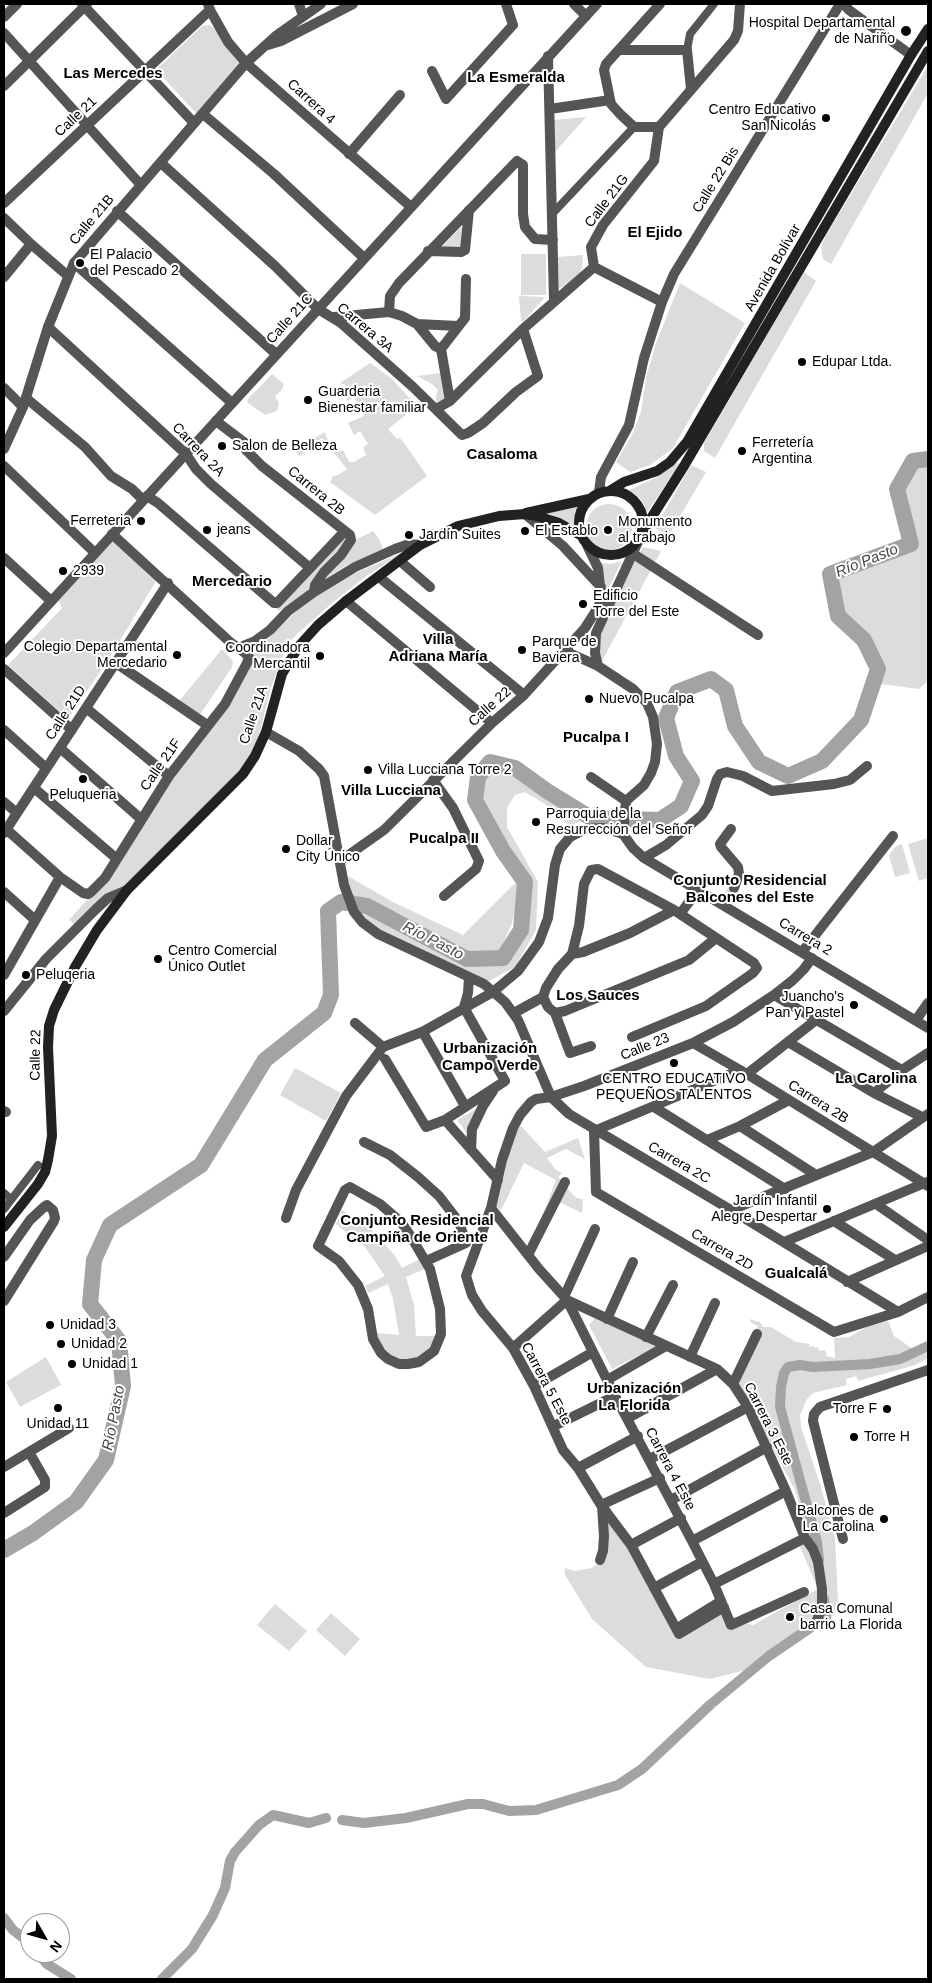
<!DOCTYPE html>
<meta charset="utf-8">
<style>
body{margin:0}
#map{position:relative;width:932px;height:1983px;overflow:hidden;background:#fff;font-family:Arial,sans-serif}
canvas{display:block}
.frame{position:absolute;inset:0;border:5px solid #000;pointer-events:none}
.north{position:absolute;left:20px;top:1913px;width:50px;height:50px;box-sizing:border-box;background:#fff;border:1px solid #999;border-radius:50%;rotate:128deg;font-size:14px;font-weight:700;line-height:20px;text-align:center;color:#000}
.north::after{content:'';display:block;margin:auto;width:18px;height:22px;background:#000;clip-path:polygon(50% 0,100% 100%,50% 72%,0 100%)}
</style>
<div id="map">
<canvas width="932" height="1983"></canvas>
<div class="frame"></div>
<div class="north">N</div>
</div>
<script>
const g = document.querySelector('canvas').getContext('2d');
g.lineJoin = 'round';
function paint(path, color) {
  g.fillStyle = color;
  g.fill(path, 'evenodd');
}
function toPath(rows) {
  const path = new Path2D();
  for (const r of rows) {
    if (r.length === 3) {
      path.moveTo(r[0] + r[2], r[1]);
      path.arc(r[0], r[1], r[2], 0, 2 * Math.PI);
      continue;
    }
    path.moveTo(r[0], r[1]);
    for (let i = 2; i < r.length; i += 2) path.lineTo(r[i], r[i + 1]);
  }
  return path;
}
function strokePath(path, color, width, dash) {
  g.strokeStyle = color;
  g.lineWidth = width;
  g.lineCap = dash ? 'butt' : 'round';
  g.setLineDash(dash || []);
  g.stroke(path);
}
function write(font, color, halo, rows, align = 'center') {
  g.font = font + ' Arial,sans-serif';
  g.lineWidth = 4;
  g.setLineDash([]);
  g.textBaseline = 'middle';
  g.strokeStyle = halo;
  g.fillStyle = color;
  for (const [text, x, y, turn = 0] of rows) {
    g.save();
    g.translate(x, y);
    g.rotate((+turn || 0) * Math.PI / 180);
    g.textAlign = isNaN(turn) ? turn : align;
    if (halo) g.strokeText(text, 0, 0);
    g.fillText(text, 0, 0);
    g.restore();
  }
}
paint(toPath([
 [209,25,214,28,240,65,197,114,156,70,202,26],
 [928,66,928,93,831,264,823,259,821,248,825,237],
 [586,117,555,152,554,120],
 [462,226,461,253,434,255],
 [521,254,546,254,546,295,521,295],
 [583,255,582,269,579,274,566,286,559,288,558,257],
 [804,272,816,281,715,458,704,451,704,443],
 [680,283,745,323,673,448,650,465,630,472,616,462,632,435,641,412,646,378,655,346],
 [519,296,545,297,523,322,521,321],
 [370,363,391,378,417,406,388,429,397,439,400,438,407,447,427,476,375,515,330,482,333,476,338,475,347,469,322,438,300,456,293,450,325,432,327,439,333,442,339,452,343,450,349,462,354,462,366,455,363,447,368,444,360,431,354,435,348,423,364,416,354,397,348,401,345,396,349,391,346,385,340,383],
 [441,373,446,399,436,402,436,395,438,390,432,384,417,376],
 [272,374,284,384,281,391,275,396,279,403,277,411,265,415,248,403,247,400],
 [928,460,928,681,919,689,881,684,878,669,864,640,838,616,830,574,911,544,897,489,913,461],
 [677,462,678,466,646,514,645,506,640,498,629,490,657,477],
 [691,465,706,472,669,535,655,528],
 [580,503,574,525,542,511],
 [609,527,23],
 [373,531,379,539,383,549,345,566,319,583,355,540],
 [347,536,346,543,308,591,279,611,275,608],
 [111,540,155,579,155,583,108,660,68,719,8,665,62,608,58,599],
 [643,547,661,551,602,661,597,656,602,617],
 [404,552,366,576,331,604,297,634,287,645,271,687,257,743,241,770,147,867,78,926,69,920,112,872,155,802,257,649,301,607,322,592,344,578],
 [622,561,605,595,596,562,610,564],
 [222,649,233,661,232,667,199,716,180,700],
 [494,767,513,769,583,820,570,826,545,804,525,792,515,795,507,808,507,827,538,882,536,930,515,967,489,981,472,976,374,929,358,913,364,909,464,963,504,963,524,931,528,882,506,852,478,801,486,775],
 [928,838,928,878,919,881,908,844],
 [902,844,910,873,895,877,889,855,896,846],
 [346,875,393,902,463,935,515,883,520,888,512,923,498,956,463,955,425,934,360,901,353,899],
 [295,1068,341,1093,326,1121,280,1095],
 [480,1107,469,1136,457,1120],
 [521,1126,545,1152,578,1138,585,1159,566,1149,547,1158,555,1169,562,1173,558,1177,574,1196,577,1198,583,1199,582,1213,557,1201,531,1244,556,1180,524,1163,501,1210,494,1205,507,1144,517,1129],
 [342,1210,355,1217,377,1235,395,1256,402,1268,422,1258,427,1268,406,1277,414,1305,416,1336,436,1336,429,1351,413,1360,399,1359,390,1355,382,1348,376,1333,399,1335,393,1299,388,1284,368,1293,365,1286,385,1276,365,1247,336,1224],
 [740,1313,755,1321,760,1322,763,1327,771,1327,796,1342,810,1344,809,1347,814,1346,814,1348,818,1347,819,1351,825,1350,827,1356,835,1358,834,1338,849,1337,867,1327,888,1321,894,1336,913,1349,928,1342,928,1358,915,1365,858,1381,856,1376,846,1379,847,1385,813,1393,807,1399,800,1415,801,1427,821,1487,835,1538,838,1601,835,1613,828,1620,814,1624,800,1632,782,1648,765,1665,710,1679,646,1667,592,1619,565,1575,565,1568,574,1571,592,1568,604,1558,605,1501,631,1537,680,1629,726,1602,732,1615,737,1621,753,1625,818,1589,800,1547,809,1540,795,1490,733,1374,758,1326,750,1322,751,1319],
 [596,1317,658,1346,612,1369,589,1325],
 [46,1357,61,1385,20,1407,6,1382],
 [275,1604,307,1631,289,1651,257,1625],
 [331,1613,360,1639,345,1656,316,1630]
]), '#dcdcdc');
strokePath(toPath([
 [819,1560,817,1542,780,1407,781,1387,784,1373,788,1367,800,1365,813,1367,870,1364,900,1359,928,1346],
 [342,1820,364,1823,406,1818,468,1804,483,1804,509,1811,536,1810,618,1785,642,1769,711,1704,769,1656,826,1617,824,1599],
 [4,1918,13,1930,30,1943],
 [38,1953,47,1964,71,1979],
 [162,1979,192,1949,213,1915,225,1888,230,1861,235,1852,259,1825,273,1815,309,1823,326,1818]
]), '#a3a3a3', 10);
strokePath(toPath([
 [4,1550,33,1533,76,1502,106,1460,123,1386,119,1341,90,1304,94,1260,110,1225,201,1165,265,1060,324,1013,331,995,328,911,341,902,367,906,467,959,503,958,521,930,525,882,503,851,475,800,478,777,490,762,515,768,547,791,591,818,660,820,681,806,692,781,676,756,666,718,677,692,711,679,726,690,735,726,759,762,788,776,822,761,861,720,878,669,864,640,838,616,830,574,911,544,897,489,913,461,928,459]
]), '#a3a3a3', 16);
strokePath(toPath([
 [728,897,734,888]
]), '#d9d9d9', 10, [10, 5]);
strokePath(toPath([
 [687,50,690,34,714,4],
 [553,213,634,127],
 [4,1193,11,1199],
 [4,1209,38,1165],
 [679,1626,721,1600]
]), '#555', 8);
strokePath(toPath([
 [82,4,194,123],
 [299,4,303,16],
 [574,4,586,16],
 [844,4,849,10,911,55],
 [4,17,17,4],
 [4,33,140,184],
 [619,50,687,50,691,89],
 [548,56,554,301],
 [432,71,446,99,513,25,506,4],
 [4,86,87,4],
 [550,109,610,100],
 [203,114,274,174,364,258],
 [659,127,634,127,620,114,611,104,604,70,606,64,660,4],
 [349,154,400,95],
 [161,163,275,266,318,309,341,323,413,387,462,435,468,433,483,423,516,392,538,376,523,329],
 [4,203,210,10],
 [117,211,276,354],
 [4,218,31,244,68,276],
 [428,251,461,252,465,250,469,210],
 [74,263,232,403],
 [594,267,591,247,603,225,654,161,659,127,734,40,738,31,740,4],
 [594,267,662,302],
 [4,277,31,244],
 [389,312,390,296,399,283,517,161,523,165,523,214,525,227,535,239,553,240],
 [334,317,389,312,402,316,417,324,435,346,441,349,465,318,466,279],
 [417,324,458,326],
 [48,327,186,454,196,469,211,484,310,568],
 [441,349,450,401],
 [4,388,23,407],
 [26,398,85,447,111,476,132,489,143,500],
 [436,409,450,401,523,329,594,267],
 [216,421,245,443,246,450,262,466,350,535,351,540,341,555,324,572,315,585,314,592],
 [4,466,95,553],
 [599,492,601,477,629,425,644,358,662,302,674,274,840,4],
 [147,496,158,503,274,603,277,603,344,532],
 [525,514,563,546,601,587],
 [632,553,758,635],
 [4,558,51,601],
 [400,561,430,587],
 [379,577,524,695],
 [346,601,492,723],
 [238,648,255,641,270,630,288,611,314,592,355,567,395,549,409,544,420,545],
 [565,651,598,666,633,689,647,703,653,717,657,744,655,762,651,773,644,785,626,801,623,834,633,848,644,858,928,1028],
 [116,663,207,725],
 [598,666,595,653,596,633,638,542],
 [4,669,72,730],
 [86,708,169,776],
 [4,730,46,768],
 [266,732,299,751,319,769,324,776,344,885,354,912,362,922,378,934,484,984,505,1002,518,1020,551,1097,569,1114,731,1210,898,1312],
 [60,748,141,819],
 [591,777,626,801],
 [433,780,453,808,479,861,476,869,444,896],
 [34,788,117,859],
 [4,802,17,813],
 [6,829,60,877,83,893,88,894,91,892,105,878,169,776,225,704,247,663,249,657,245,653,230,642,112,534],
 [731,829,720,844,721,847,738,867,739,874,734,888],
 [4,833,168,583],
 [644,858,666,845,702,815,708,806,717,779,720,774,727,772,743,776,772,791,834,784,850,780,867,766],
 [340,861,384,830,492,723,524,695,585,628,599,606,601,595,598,568,587,545],
 [4,892,35,920],
 [680,914,698,890],
 [802,952,893,836],
 [572,954,583,952,630,933,674,910],
 [4,975,60,877],
 [774,995,902,1070],
 [543,997,548,1007,555,1013,565,1011,689,960,716,938],
 [464,1007,468,993,469,977],
 [4,1011,46,959,95,910,108,898,127,890],
 [514,1013,543,997,546,988,558,969,572,954,579,926,584,884,591,870,598,869,674,910,754,963,757,968,753,973,706,1006,632,1037],
 [555,1013,570,1053,591,1046],
 [916,1020,928,1003],
 [425,1036,465,1106],
 [788,1042,874,1093,922,1117],
 [693,1043,747,1074,928,1186],
 [383,1047,422,1032,493,992,518,971,539,942,548,918,555,865,560,849,570,837,585,829,603,828,623,834],
 [385,1059,426,1127,445,1120,505,1081,466,1011],
 [740,1070,594,1131,596,1192,834,1332,898,1312,928,1297],
 [747,1074,816,1020],
 [874,1093,902,1070,928,1053],
 [654,1107,785,1189],
 [4,1111,6,1112],
 [445,1120,498,1180],
 [740,1126,816,1175],
 [707,1140,740,1126,789,1100],
 [364,1142,390,1155,418,1177,439,1196,459,1222,466,1243,426,1261],
 [471,1150,472,1129,483,1106,493,1091],
 [350,1187,380,1204,401,1222,410,1235,430,1269,440,1309,441,1334,434,1351,419,1362,408,1364,399,1364,388,1359,381,1353,373,1339,368,1309,358,1285,339,1261,318,1246,345,1190,350,1187],
 [876,1204,928,1240],
 [491,1208,539,1269,567,1300,615,1396,692,1541,714,1584,731,1625,804,1592],
 [731,1210,873,1152,928,1114],
 [286,1218,296,1190,346,1096,383,1047,355,1023],
 [834,1221,895,1260],
 [784,1242,927,1182],
 [528,1255,565,1182],
 [4,1257,30,1220,44,1207,47,1205,53,1210,55,1218,54,1221,4,1301],
 [847,1282,928,1246],
 [564,1297,595,1229],
 [607,1319,633,1262],
 [646,1337,673,1285],
 [513,1348,567,1300,717,1369,733,1384,748,1407,786,1491,805,1538,813,1549,818,1562,822,1589,822,1606,816,1623],
 [690,1357,715,1303],
 [607,1380,666,1346],
 [733,1384,757,1334],
 [534,1386,593,1352],
 [628,1418,717,1369],
 [554,1426,615,1396],
 [650,1459,748,1407],
 [4,1467,69,1428],
 [578,1468,638,1436],
 [671,1500,767,1447],
 [601,1505,660,1478],
 [4,1513,45,1487,45,1480,29,1452],
 [843,1539,813,1421,814,1414,820,1407,928,1370],
 [692,1541,786,1491],
 [631,1545,681,1518],
 [600,1560,603,1551,604,1536,602,1506],
 [714,1584,805,1538],
 [654,1588,702,1562],
 [724,1607,679,1634,631,1545,601,1505,578,1468,563,1450,534,1386,513,1348,482,1311,472,1295,466,1276,491,1208,502,1160,513,1128,520,1115,531,1102,536,1099,551,1097,584,1086,693,1043,733,1022,774,995,793,980,804,969,812,958]
]), '#555', 10);
strokePath(toPath([
 [208,4,210,10,228,42,246,63,411,207],
 [268,45,281,41,353,4],
 [4,449,23,407,48,327,74,263,246,63,277,35,321,4],
 [4,653,597,4]
]), '#555', 10);
strokePath(toPath([
 [611,490,624,482,657,471,670,462,687,442,911,55,928,29],
 [611,523,32],
 [526,513,589,499],
 [643,531,684,466,928,51],
 [4,1227,38,1184,45,1172,48,1160,52,1136,48,1047,49,1026,54,1010,75,967,97,930,127,890,243,774,255,756,266,732,282,674,299,646,318,625,346,601,420,545,458,526,499,516,525,514,537,516,559,523,580,535]
]), '#222', 10);
for (const [x, y, r, color] of [
 [906,31,6,"#000"],
 [826,118,5,"#000"],
 [80,263,5,"#000"],
 [802,362,5,"#000"],
 [308,400,5,"#000"],
 [222,446,5,"#000"],
 [742,451,5,"#000"],
 [141,521,5,"#000"],
 [207,530,5,"#000"],
 [608,530,5,"#000"],
 [525,531,5,"#000"],
 [409,535,5,"#000"],
 [63,571,5,"#000"],
 [583,604,5,"#000"],
 [522,650,5,"#000"],
 [177,655,5,"#000"],
 [320,656,5,"#000"],
 [589,699,5,"#000"],
 [368,770,5,"#000"],
 [83,779,5,"#000"],
 [536,822,5,"#000"],
 [286,849,5,"#000"],
 [158,959,5,"#000"],
 [26,975,5,"#000"],
 [854,1005,5,"#000"],
 [674,1063,5,"#000"],
 [827,1209,5,"#000"],
 [50,1325,5,"#000"],
 [61,1344,5,"#000"],
 [72,1364,5,"#000"],
 [58,1408,5,"#000"],
 [887,1409,5,"#000"],
 [854,1437,5,"#000"],
 [884,1519,5,"#000"],
 [790,1617,5,"#000"]
]) {
  const dot = new Path2D();
  dot.arc(x, y, r, 0, 2 * Math.PI);
  g.fillStyle = color;
  g.fill(dot);
  strokePath(dot, '#fff', 2);
}
write('14px', '#000', '#fff', [
 ["Hospital Departamental",895,23,"right"],
 ["de Nariño",895,39,"right"],
 ["Centro Educativo",816,110,"right"],
 ["San Nicolás",816,126,"right"],
 ["El Palacio",90,255],
 ["del Pescado 2",90,271],
 ["Edupar Ltda.",812,362],
 ["Guarderia",318,392],
 ["Bienestar familiar",318,408],
 ["Ferretería",752,443],
 ["Argentina",752,459],
 ["Salon de Belleza",232,446],
 ["Ferreteria",131,521,"right"],
 ["Monumento",618,522],
 ["al trabajo",618,538],
 ["jeans",217,530],
 ["El Establo",535,531],
 ["Jardín Suites",419,535],
 ["2939",73,571],
 ["Edificio",593,596],
 ["Torre del Este",593,612],
 ["Parque de",532,642],
 ["Baviera",532,658],
 ["Colegio Departamental",167,647,"right"],
 ["Mercedario",167,663,"right"],
 ["Coordinadora",310,648,"right"],
 ["Mercantil",310,664,"right"],
 ["Nuevo Pucalpa",599,699],
 ["Villa Lucciana Torre 2",378,770],
 ["Peluqueria",83,795,"center"],
 ["Parroquia de la",546,814],
 ["Resurrección del Señor",546,830],
 ["Dollar",296,841],
 ["City Único",296,857],
 ["Centro Comercial",168,951],
 ["Único Outlet",168,967],
 ["Peluqeria",36,975],
 ["Juancho's",844,997,"right"],
 ["Pan y Pastel",844,1013,"right"],
 ["CENTRO EDUCATIVO",674,1079,"center"],
 ["PEQUEÑOS TALENTOS",674,1095,"center"],
 ["Jardín Infantil",817,1201,"right"],
 ["Alegre Despertar",817,1217,"right"],
 ["Unidad 3",60,1325],
 ["Unidad 2",71,1344],
 ["Unidad 1",82,1364],
 ["Torre F",877,1409,"right"],
 ["Unidad 11",58,1424,"center"],
 ["Torre H",864,1437],
 ["Balcones de",874,1511,"right"],
 ["La Carolina",874,1527,"right"],
 ["Casa Comunal",800,1609],
 ["barrio La Florida",800,1625]
], 'left');
write('14px', '#000', '#fff', [
 ["Carrera 4",311,102,42],
 ["Calle 21",76,117,-43],
 ["Calle 22 Bis",716,180,-58],
 ["Calle 21G",607,201,-53],
 ["Calle 21B",92,220,-50],
 ["Avenida Bolívar",773,268,-60],
 ["Calle 21C",290,319,-48],
 ["Carrera 3A",365,328,40],
 ["Carrera 2A",198,450,46],
 ["Carrera 2B",316,491,39],
 ["Calle 22",490,707,-42],
 ["Calle 21D",66,713,-57],
 ["Calle 21A",254,715,-71],
 ["Calle 21F",161,765,-55],
 ["Carrera 2",805,937,31],
 ["Calle 23",645,1047,-22],
 ["Calle 22",36,1055,-89],
 ["Carrera 2B",818,1102,32],
 ["Carrera 2C",679,1163,30],
 ["Carrera 2D",722,1250,30],
 ["Carrera 5 Este",546,1384,62],
 ["Carrera 3 Este",768,1424,63],
 ["Carrera 4 Este",670,1469,62]
]);
write('bold 15px', '#000', '#fff', [
 ["Las Mercedes",113,74],
 ["La Esmeralda",516,78],
 ["El Ejido",655,233],
 ["Casaloma",502,455],
 ["Mercedario",232,582],
 ["Villa",438,640],
 ["Adriana María",438,657],
 ["Pucalpa I",596,738],
 ["Villa Lucciana",391,791],
 ["Pucalpa II",444,839],
 ["Conjunto Residencial",750,881],
 ["Balcones del Este",750,898],
 ["Los Sauces",598,996],
 ["Urbanización",490,1049],
 ["Campo Verde",490,1066],
 ["La Carolina",876,1079],
 ["Conjunto Residencial",417,1221],
 ["Campiña de Oriente",417,1238],
 ["Gualcalá",796,1274],
 ["Urbanización",634,1389],
 ["La Florida",634,1406]
]);
write('italic 15px', '#444', '#fff', [
 ["Río Pasto",867,561,-22],
 ["Río Pasto",433,941,27],
 ["Río Pasto",114,1418,-79]
]);
</script>
